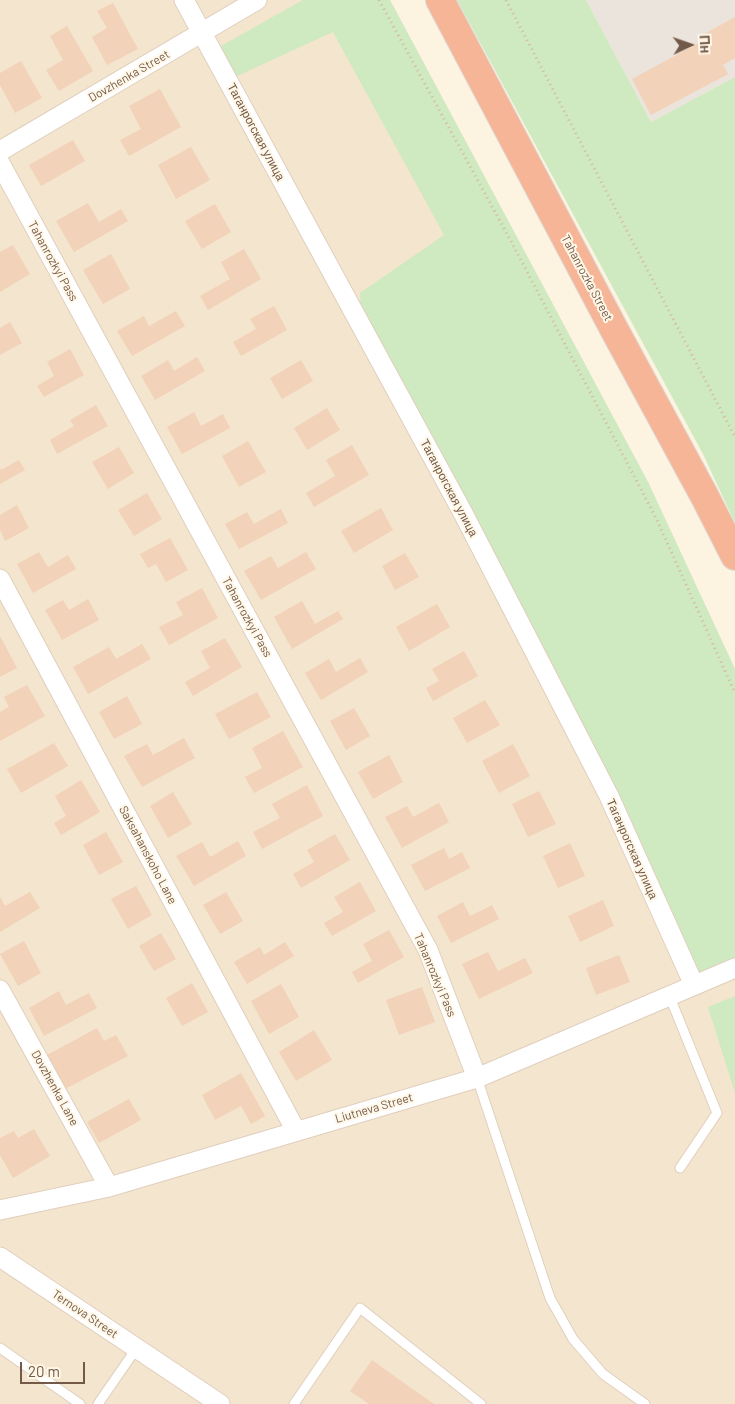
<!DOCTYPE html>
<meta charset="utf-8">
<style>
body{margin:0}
#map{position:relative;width:735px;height:1404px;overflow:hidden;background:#fcf3e1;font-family:Barlow,sans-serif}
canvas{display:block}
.north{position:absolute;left:665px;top:20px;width:50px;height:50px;-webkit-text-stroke:4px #fff7e7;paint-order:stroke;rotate:87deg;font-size:14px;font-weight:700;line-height:20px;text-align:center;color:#735948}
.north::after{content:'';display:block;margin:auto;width:18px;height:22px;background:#735948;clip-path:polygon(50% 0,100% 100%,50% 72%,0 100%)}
.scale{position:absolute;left:20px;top:1362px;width:65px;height:22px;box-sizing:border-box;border:2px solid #735948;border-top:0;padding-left:6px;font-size:15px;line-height:18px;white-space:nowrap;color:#735948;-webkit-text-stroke:4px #fff7e7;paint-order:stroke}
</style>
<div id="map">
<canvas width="735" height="1404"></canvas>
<div class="north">Пн</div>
<div class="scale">20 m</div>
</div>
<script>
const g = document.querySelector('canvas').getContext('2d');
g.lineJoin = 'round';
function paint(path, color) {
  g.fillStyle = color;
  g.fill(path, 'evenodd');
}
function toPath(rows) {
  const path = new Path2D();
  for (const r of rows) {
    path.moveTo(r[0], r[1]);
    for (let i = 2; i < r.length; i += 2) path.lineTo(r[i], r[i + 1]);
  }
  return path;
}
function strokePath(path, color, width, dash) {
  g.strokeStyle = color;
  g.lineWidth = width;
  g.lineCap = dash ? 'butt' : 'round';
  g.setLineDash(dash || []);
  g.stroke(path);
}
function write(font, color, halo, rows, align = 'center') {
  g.font = font + ' Barlow,sans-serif';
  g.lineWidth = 4;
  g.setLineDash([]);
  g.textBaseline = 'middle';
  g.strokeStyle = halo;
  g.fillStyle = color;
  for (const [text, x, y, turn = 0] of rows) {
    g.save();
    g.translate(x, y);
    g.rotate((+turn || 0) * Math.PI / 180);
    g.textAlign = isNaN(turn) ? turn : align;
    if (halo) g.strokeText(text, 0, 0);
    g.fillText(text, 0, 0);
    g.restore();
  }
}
paint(toPath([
 [0,0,390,0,648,482,735,669,735,1404,0,1404]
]), '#f4e5cf');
paint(toPath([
 [586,0,735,0,735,77,651,122]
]), '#ebe4dc');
paint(toPath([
 [303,0,390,0,648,482,735,669,735,963,696,979,362,321,360,293,444,235,333,32,235,77,219,47],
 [457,0,586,0,651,122,735,77,735,523,703,454],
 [735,996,735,1093,708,1007]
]), '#cfe9c0');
paint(toPath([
 [113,3,138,49,107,65,92,37,107,28,97,11],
 [735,17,735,58,723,65,728,74,651,115,632,79,706,39,704,34],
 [67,26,93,71,59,91,46,70,63,60,50,36],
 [21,61,42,98,15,113,0,85,0,73],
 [160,89,181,127,129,156,120,140,141,129,129,106],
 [73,140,85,161,41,186,29,165],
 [191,147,210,180,176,199,158,165],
 [88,203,99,222,121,209,128,221,74,252,56,221],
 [215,204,231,232,202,249,185,221],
 [13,245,30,274,0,292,0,252],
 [244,249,261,279,208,310,200,296,230,279,221,262],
 [111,254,130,289,103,304,83,270],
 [274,306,287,330,241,356,233,342,256,329,250,319],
 [176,311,185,326,132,356,117,331,144,316,149,326],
 [10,322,22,343,0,355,0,328],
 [70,349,84,375,44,397,37,386,54,376,47,362],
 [197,357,205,371,155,400,141,376,168,360,174,371],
 [301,360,313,381,282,399,270,378],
 [96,405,108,426,57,454,50,440,74,426,70,420],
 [327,408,340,430,307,450,294,428],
 [194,412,201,426,223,414,230,428,182,454,167,427],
 [248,441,266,472,239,487,222,456],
 [352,445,369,475,314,507,306,493,335,476,326,460],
 [119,447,134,473,108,489,92,462],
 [19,460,25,470,0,484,0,468,1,470],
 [147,493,162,519,134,536,118,510],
 [17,505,29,528,5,541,0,530,0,515],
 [381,508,393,530,354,553,341,531],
 [281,509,288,523,239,549,225,524,247,512,254,524],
 [170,538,188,570,166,582,156,564,148,568,140,554],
 [39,552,48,567,68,555,76,569,33,593,17,564],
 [306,552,316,569,261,600,244,571,271,556,278,568],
 [405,553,419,577,395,590,382,566],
 [202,588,218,618,169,645,159,627,183,615,176,602],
 [88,599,99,620,62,640,45,610,63,600,69,610],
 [302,601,315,624,338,611,343,619,292,649,274,617],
 [437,604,450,627,409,651,396,627],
 [0,636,17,668,0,677],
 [225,638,242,667,193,696,185,682,210,668,201,651],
 [142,644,151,659,88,694,73,667,109,647,116,659],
 [464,651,478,676,433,701,426,688,439,681,432,669],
 [360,658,368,672,321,700,305,673,329,659,336,672],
 [27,685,45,716,0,741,0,712,9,707,4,697],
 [257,692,271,717,229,739,215,714],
 [127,696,142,724,114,739,99,712],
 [485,700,500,725,467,743,453,718],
 [354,708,370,736,346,750,330,721],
 [283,731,303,767,254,793,245,777,262,768,252,748],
 [184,738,195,758,142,787,124,756,147,744,153,755],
 [54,743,68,766,21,793,7,769],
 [513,744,530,776,499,793,482,761],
 [389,755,403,782,373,799,358,772],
 [81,780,100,812,61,835,54,823,66,816,55,796],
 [307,785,323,816,262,849,253,832,280,818,272,804],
 [539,791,556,824,528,837,512,804],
 [173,792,192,824,168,838,150,806],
 [439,803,449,822,402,848,385,817,407,806,413,817],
 [106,832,123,862,99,875,83,845],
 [335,834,350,860,301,888,293,874,314,862,307,850],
 [238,841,246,856,194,886,176,856,202,842,210,857],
 [570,843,585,876,558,888,543,856],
 [444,848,449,859,462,852,470,868,425,891,411,865],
 [360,882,376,911,332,936,324,923,343,912,334,897],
 [136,886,152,915,128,929,111,899],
 [30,892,40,908,0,932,0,897,5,906],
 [226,892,243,921,220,934,203,905],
 [603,900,614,926,580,942,568,916],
 [463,902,470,916,492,905,499,919,451,943,437,916],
 [389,930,404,957,358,983,352,972,372,961,363,944],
 [161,933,176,959,154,971,139,946],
 [24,941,41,973,18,986,0,954],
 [285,942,294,956,247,984,234,962,260,947,264,955],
 [488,952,498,971,525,958,533,973,479,999,462,964],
 [619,955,630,982,596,995,586,968],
 [192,983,208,1012,182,1026,166,998],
 [281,984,299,1017,269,1034,251,1001],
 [422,987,435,1022,399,1035,386,1000],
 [59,991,66,1005,89,993,97,1008,44,1036,29,1008],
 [97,1028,104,1041,116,1035,128,1056,65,1089,47,1055],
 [314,1030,332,1060,296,1081,279,1052],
 [241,1073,265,1116,251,1124,241,1106,215,1120,202,1095],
 [129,1099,141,1120,99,1143,87,1122],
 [34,1129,50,1156,13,1178,0,1155,0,1138,14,1131,18,1138],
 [372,1360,404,1383,434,1404,369,1404,350,1391]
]), '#f2d2b8');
const lane = toPath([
 [669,995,717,1113,680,1168],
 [477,1078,550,1298,573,1339,603,1374,645,1404],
 [0,1348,80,1404],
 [98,1404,136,1349],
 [294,1404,360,1308,481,1404]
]);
const street = toPath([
 [184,0,463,513,609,796,694,985],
 [0,151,257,0],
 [0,163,428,950,477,1078],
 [0,579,296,1131],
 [0,990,109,1187],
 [0,1210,109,1187,477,1078,735,968],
 [0,1257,220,1404]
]);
const highway = toPath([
 [440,0,615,331,705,497,735,556]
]);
strokePath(lane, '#e0cfbd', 11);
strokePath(street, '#e0cfbd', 21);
strokePath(highway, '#ddd7d3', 30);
strokePath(toPath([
 [379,0,512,243,656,518,735,693],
 [506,0,735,437]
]), '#d6b59c', 3, [1, 4]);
strokePath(lane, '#fff', 9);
strokePath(street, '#fff', 19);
strokePath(highway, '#f7b597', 28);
write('12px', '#735948', '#fff7e7', [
 ["Dovzhenka Street",129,76,-30],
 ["Таганрогская улица",256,132,62],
 ["Tahanrozkyi Pass",53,261,61],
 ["Tahanrozka Street",587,278,62],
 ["Таганрогская улица",449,488,62],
 ["Tahanrozkyi Pass",247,617,61],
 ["Таганрогская улица",632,849,66],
 ["Saksahanskoho Lane",148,855,62],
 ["Tahanrozkyi Pass",435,975,67],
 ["Dovzhenka Lane",55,1088,61],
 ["Liutneva Street",374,1108,-16],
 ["Ternova Street",85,1314,34]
]);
</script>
